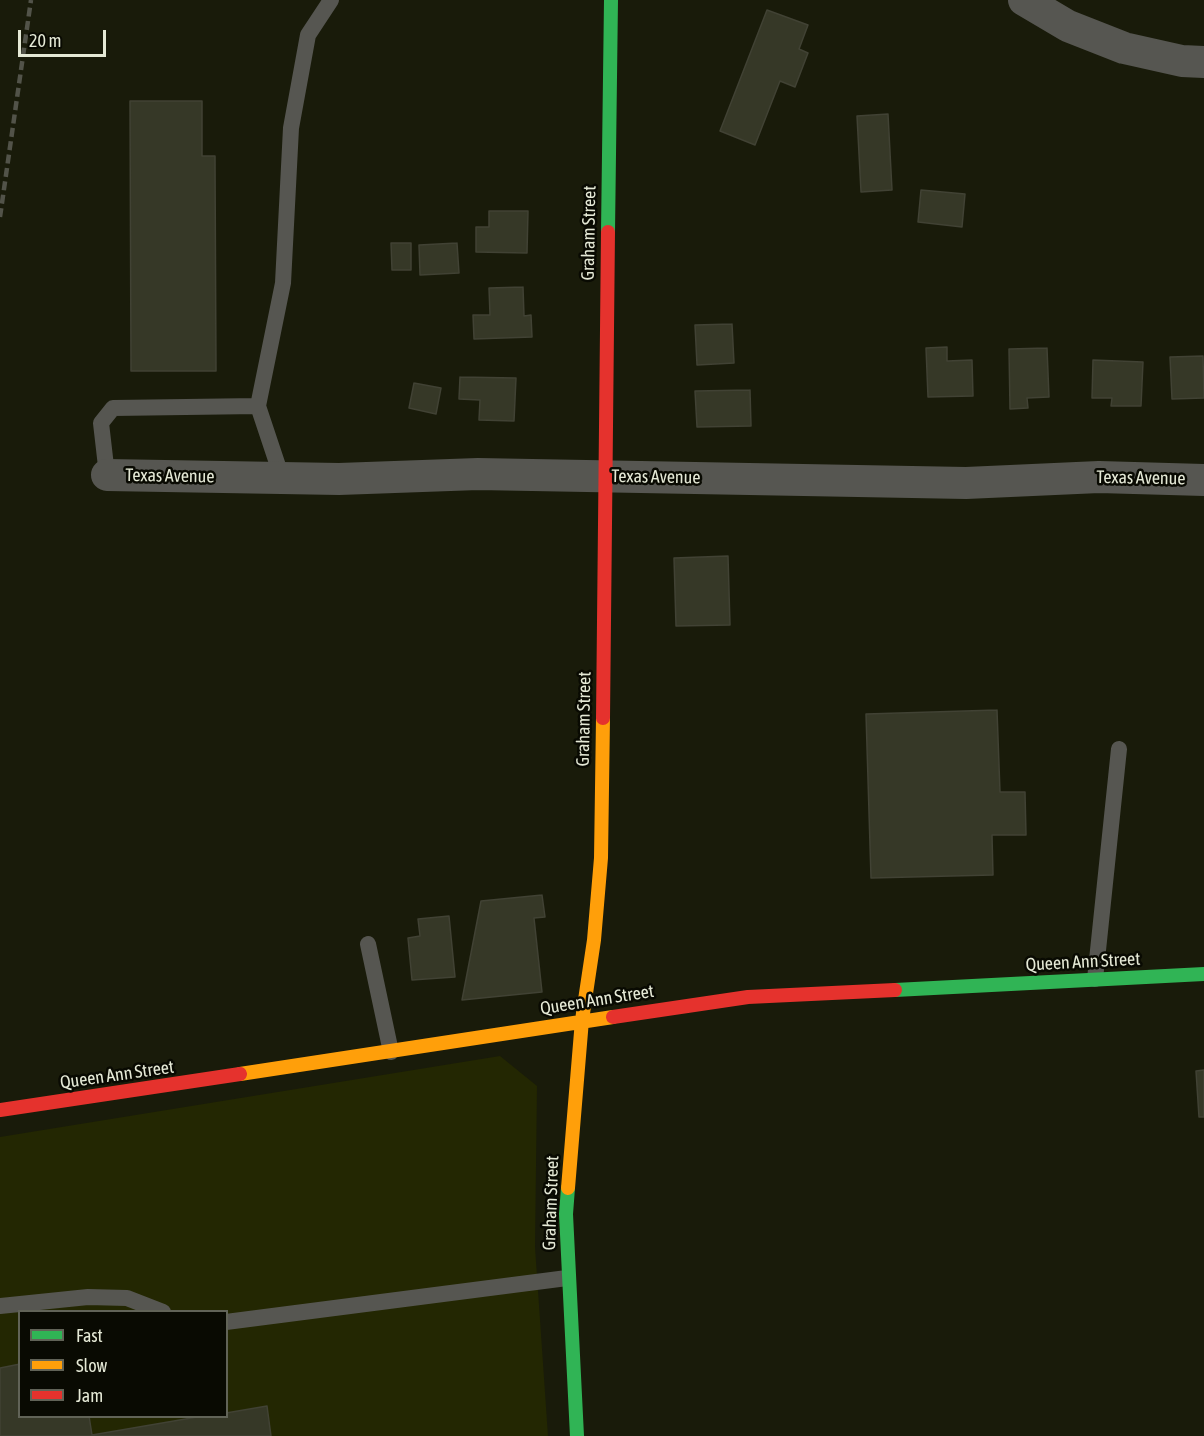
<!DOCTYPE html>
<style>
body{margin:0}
#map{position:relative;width:1204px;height:1436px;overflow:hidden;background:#191b0a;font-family:"Asap Condensed",sans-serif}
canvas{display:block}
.legend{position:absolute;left:18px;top:1310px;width:210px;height:108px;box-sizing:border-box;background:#090a02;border:2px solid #616357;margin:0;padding:8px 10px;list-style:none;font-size:18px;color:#e5e9d6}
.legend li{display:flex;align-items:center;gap:12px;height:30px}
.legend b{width:30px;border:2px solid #616357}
.scale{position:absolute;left:18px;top:30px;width:88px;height:27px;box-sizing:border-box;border:3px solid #e5e9d6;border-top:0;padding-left:8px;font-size:18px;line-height:21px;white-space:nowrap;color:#e5e9d6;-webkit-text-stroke:4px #090a02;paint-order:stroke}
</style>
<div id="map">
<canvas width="1204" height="1436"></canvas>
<ul class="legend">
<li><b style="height:8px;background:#30b455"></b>Fast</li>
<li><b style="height:8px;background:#ff9f0a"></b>Slow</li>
<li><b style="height:8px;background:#e5322d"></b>Jam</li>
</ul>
<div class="scale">20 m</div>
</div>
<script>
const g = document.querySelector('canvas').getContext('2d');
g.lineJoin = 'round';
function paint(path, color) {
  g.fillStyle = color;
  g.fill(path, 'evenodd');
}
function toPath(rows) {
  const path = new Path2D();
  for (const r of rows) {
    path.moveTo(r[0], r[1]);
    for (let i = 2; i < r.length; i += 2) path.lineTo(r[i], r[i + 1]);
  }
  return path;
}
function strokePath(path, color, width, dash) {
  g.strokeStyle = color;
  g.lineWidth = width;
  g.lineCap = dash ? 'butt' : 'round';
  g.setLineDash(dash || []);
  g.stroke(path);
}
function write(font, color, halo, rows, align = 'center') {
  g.font = font + ' "Asap Condensed",sans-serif';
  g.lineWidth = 5;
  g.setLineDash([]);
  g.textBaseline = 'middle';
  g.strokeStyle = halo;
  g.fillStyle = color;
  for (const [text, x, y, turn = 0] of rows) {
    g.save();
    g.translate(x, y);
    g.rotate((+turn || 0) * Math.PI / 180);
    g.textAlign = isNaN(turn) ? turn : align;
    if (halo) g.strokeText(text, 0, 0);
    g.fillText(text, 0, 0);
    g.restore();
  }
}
paint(toPath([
 [500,1056,537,1086,535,1247,548,1436,0,1436,0,1137],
 [20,1312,226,1312,226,1416,20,1416]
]), '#232702');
const building = toPath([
 [767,10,808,25,799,49,808,53,795,87,780,81,755,145,720,131,767,10],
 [130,101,202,101,202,156,215,156,216,371,131,371,130,101],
 [888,114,892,190,861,192,857,116,888,114],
 [921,190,965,194,962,227,918,222,921,190],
 [489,211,528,211,527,253,476,252,476,227,489,227,489,211],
 [391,243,411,243,411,270,392,270,391,243],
 [457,243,459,273,420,275,419,245,457,243],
 [523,287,524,316,531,315,532,337,474,339,473,315,490,315,489,288,523,287],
 [732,324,734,363,697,365,695,325,732,324],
 [947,347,947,361,972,360,973,396,928,397,926,348,947,347],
 [1047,348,1049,397,1027,398,1028,408,1010,409,1009,349,1047,348],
 [1203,356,1204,398,1172,399,1170,357,1203,356],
 [1093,360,1143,362,1141,406,1111,406,1112,398,1092,398,1093,360],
 [460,377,516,378,514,421,479,420,480,400,459,399,460,377],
 [414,383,441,388,436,414,409,408,414,383],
 [750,390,751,426,697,427,695,391,750,390],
 [728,556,730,625,676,626,674,558,728,556],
 [997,710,1000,792,1025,792,1026,835,992,835,993,875,871,878,866,714,997,710],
 [542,895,545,917,534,918,542,992,462,1000,481,901,542,895],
 [449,916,455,977,412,980,408,938,420,936,418,919,449,916],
 [1204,1070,1204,1117,1199,1117,1196,1071,1204,1070],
 [20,1364,20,1416,89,1416,92,1435,203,1416,226,1416,226,1413,267,1406,271,1436,0,1436,0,1368,20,1364]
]);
paint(building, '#363827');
strokePath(building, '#414234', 1.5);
strokePath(toPath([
 [107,475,101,423,113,408,258,406],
 [282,478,258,406,283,283,291,128,308,35,331,0],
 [368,944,391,1052],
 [1095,979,1119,749],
 [0,1306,88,1297,127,1298,163,1312],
 [226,1322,567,1278]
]), '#565651', 16);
strokePath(toPath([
 [1024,0,1068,26,1124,48,1182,61,1204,62],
 [107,475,339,479,478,474,966,483,1099,477,1204,480]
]), '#565651', 32);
strokePath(toPath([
 [608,232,611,0],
 [895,990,1204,974],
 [568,1188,566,1214,577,1436]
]), '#30b455', 14);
strokePath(toPath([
 [240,1074,613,1017],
 [568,1188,582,1020,594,940,601,858,603,718]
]), '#ff9f0a', 14);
strokePath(toPath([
 [603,718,608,232],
 [613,1017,748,997,895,990],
 [0,1110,240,1074]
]), '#e5322d', 14);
strokePath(toPath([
 [0,217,31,0]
]), '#525349', 4.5, [9, 4.5]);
write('18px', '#e5e9d6', '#090a02', [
 ["Graham Street",589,233,-89],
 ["Texas Avenue",170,476,1],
 ["Texas Avenue",656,477,1],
 ["Texas Avenue",1141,478,1],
 ["Graham Street",584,719,-89],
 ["Queen Ann Street",1083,962,-3],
 ["Queen Ann Street",597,1000,-9],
 ["Queen Ann Street",117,1075,-8],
 ["Graham Street",551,1203,-88]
]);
</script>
